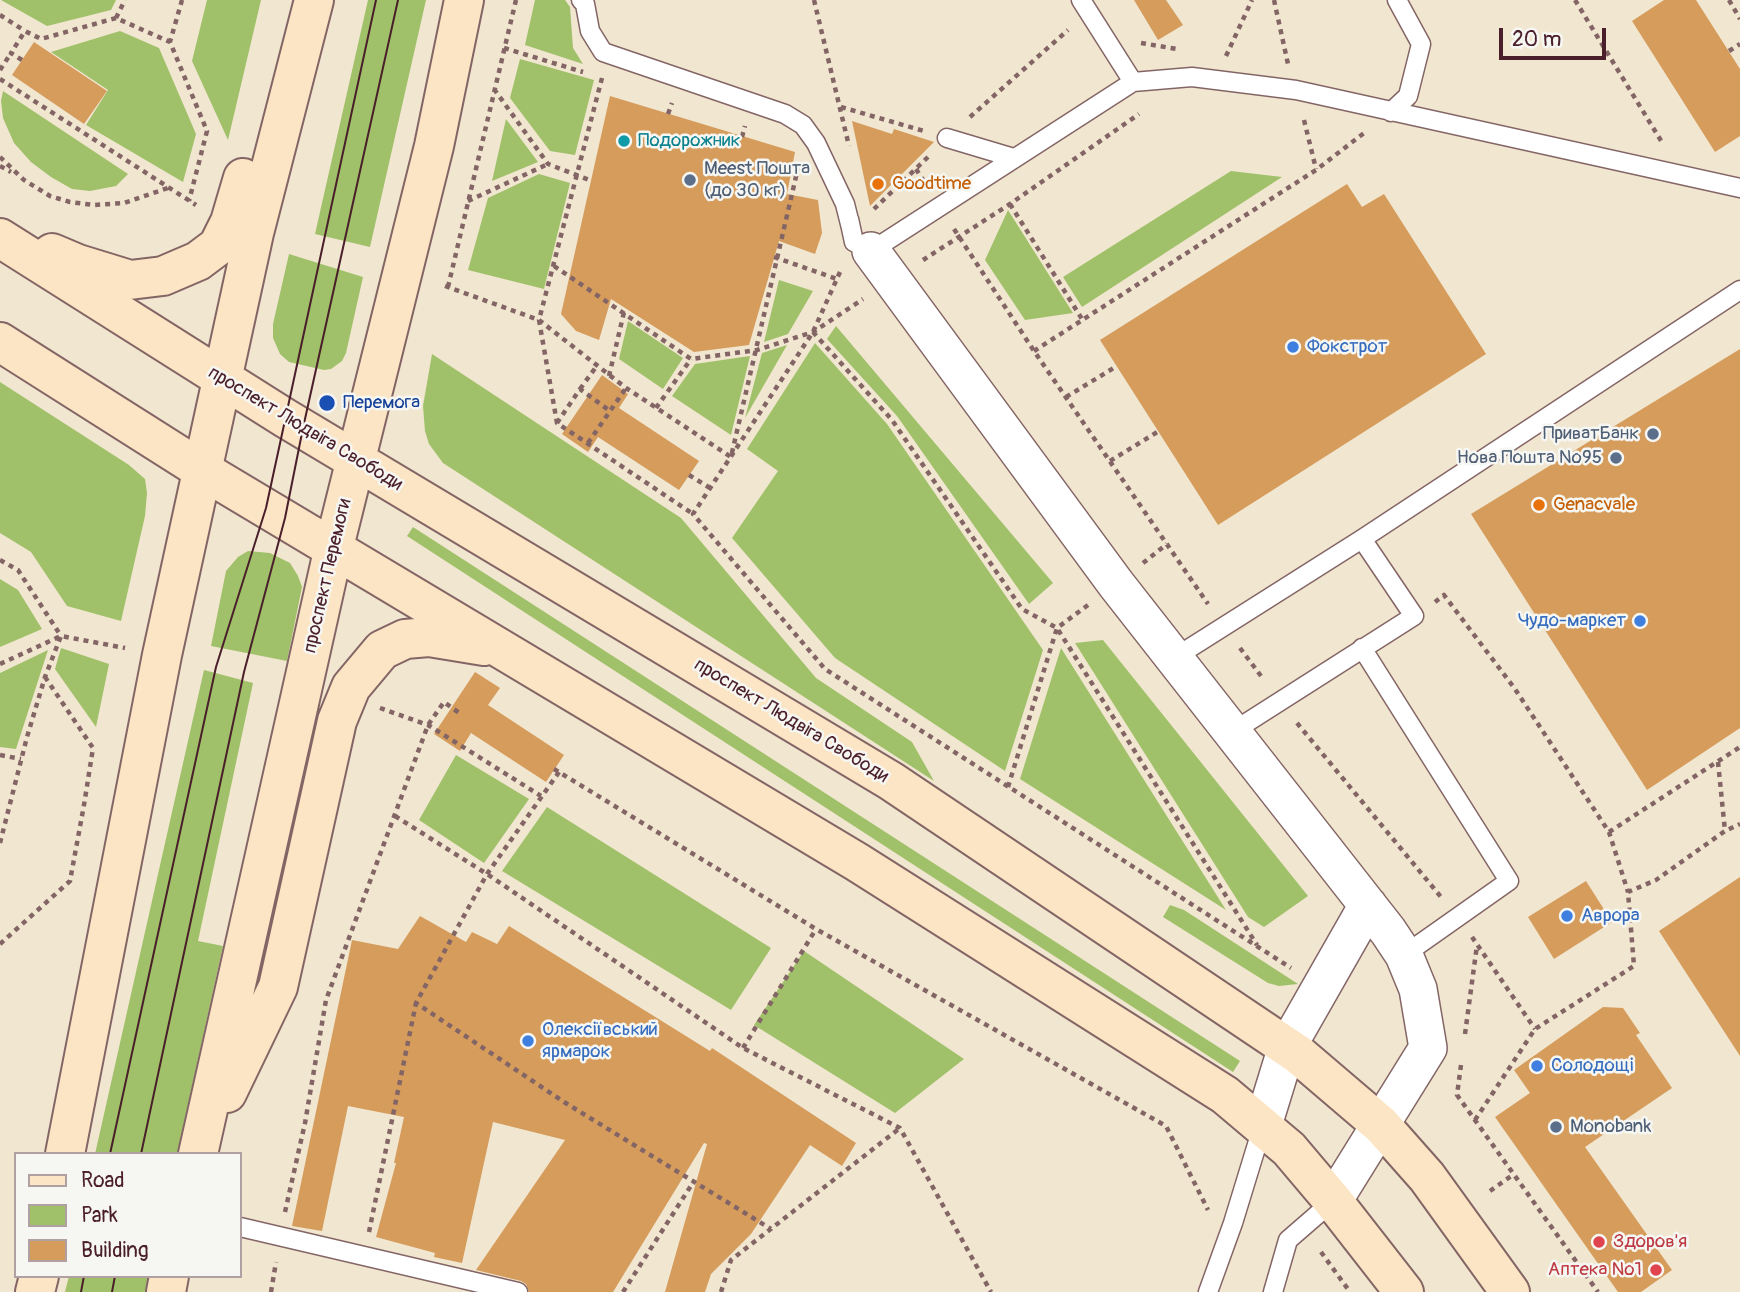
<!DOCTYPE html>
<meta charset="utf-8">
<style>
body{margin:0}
#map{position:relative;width:1740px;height:1292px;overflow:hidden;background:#f1e6d0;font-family:Pangolin,sans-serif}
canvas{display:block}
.legend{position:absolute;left:14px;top:1152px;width:228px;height:126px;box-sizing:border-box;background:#f6f6f2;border:2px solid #b1a0a2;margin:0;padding:9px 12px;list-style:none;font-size:21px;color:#4a1f2b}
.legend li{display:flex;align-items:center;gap:14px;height:35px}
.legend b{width:35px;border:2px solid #b1a0a2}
.scale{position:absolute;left:1499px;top:28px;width:107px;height:32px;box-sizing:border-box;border:4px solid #4a1f2b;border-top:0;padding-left:9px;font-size:21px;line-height:24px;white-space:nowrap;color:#4a1f2b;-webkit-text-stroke:5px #f6f6f2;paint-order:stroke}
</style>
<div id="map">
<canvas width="1740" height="1292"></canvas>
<ul class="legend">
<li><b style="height:9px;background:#fce5c4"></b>Road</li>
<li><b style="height:19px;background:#a0c169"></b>Park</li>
<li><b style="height:19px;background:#d59c5c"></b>Building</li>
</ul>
<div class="scale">20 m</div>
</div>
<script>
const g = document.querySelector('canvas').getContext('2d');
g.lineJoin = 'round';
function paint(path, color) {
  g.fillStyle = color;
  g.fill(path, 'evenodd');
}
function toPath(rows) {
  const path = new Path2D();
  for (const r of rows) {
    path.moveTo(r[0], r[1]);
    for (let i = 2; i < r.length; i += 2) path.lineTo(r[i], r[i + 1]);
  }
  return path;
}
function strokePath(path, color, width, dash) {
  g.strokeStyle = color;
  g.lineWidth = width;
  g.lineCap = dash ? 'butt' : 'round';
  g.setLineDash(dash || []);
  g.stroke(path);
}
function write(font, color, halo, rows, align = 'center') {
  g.font = font + ' Pangolin,sans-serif';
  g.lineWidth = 5;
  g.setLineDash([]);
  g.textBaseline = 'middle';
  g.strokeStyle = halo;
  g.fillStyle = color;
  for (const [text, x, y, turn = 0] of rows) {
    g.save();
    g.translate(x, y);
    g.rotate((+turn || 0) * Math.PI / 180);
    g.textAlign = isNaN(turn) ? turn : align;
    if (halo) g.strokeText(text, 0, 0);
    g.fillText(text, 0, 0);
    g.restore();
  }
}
paint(toPath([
 [1,0,116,0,111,10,47,26],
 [207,0,261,0,228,140,192,61],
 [368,0,426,0,370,247,315,234],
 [535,0,565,0,570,7,573,48,583,64,525,45],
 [120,31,159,48,196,134,183,182,86,125,108,90,51,52],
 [520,59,594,80,575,155,550,151,510,98],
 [3,91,128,174,116,186,90,191,72,189,51,177,31,162,14,143,3,118,1,101],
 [506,119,538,162,492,181],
 [1231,171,1282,177,1082,307,1063,277],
 [539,174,570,183,544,289,468,270,488,198],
 [1008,210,1073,313,1025,320,985,260],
 [289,254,363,277,346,353,342,361,331,369,324,370,289,362,280,354,273,338,273,324],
 [779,280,813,291,788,334,764,342],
 [628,321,683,358,663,389,619,359],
 [836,326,1053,583,1029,604,897,416,827,339],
 [815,343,887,424,1043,650,1005,771,835,658,732,538,778,471,747,449],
 [787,345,745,418,762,353],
 [432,354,681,518,816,678,912,742,934,781,443,463,429,444,425,431,423,406],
 [750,356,731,435,672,396,695,364],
 [0,382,129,465,145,479,147,493,145,516,121,621,67,606,31,552,0,533],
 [413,527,1240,1061,1233,1072,407,536],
 [248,551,270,553,290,563,298,576,302,587,287,661,211,646,226,571,238,557],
 [0,579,18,590,42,629,0,647],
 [1103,640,1308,896,1264,927,1248,917,1075,643],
 [61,648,109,664,96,727,55,669],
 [1061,648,1226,910,1020,779],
 [48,650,16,749,0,747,0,673],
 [204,670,253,683,198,941,223,946,177,1154,95,1154],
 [456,755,529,799,484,863,419,820],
 [547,807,771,948,731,1010,502,871],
 [1170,905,1184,910,1298,984,1279,986,1268,983,1163,917],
 [804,951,964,1059,895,1113,754,1025],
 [69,1276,151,1276,148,1292,65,1292]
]), '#a0c169');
paint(toPath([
 [1134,0,1166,0,1183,25,1158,40],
 [1664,0,1696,0,1740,69,1740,136,1715,152,1632,21],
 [34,42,107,91,84,124,12,75],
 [610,96,795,152,787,194,818,200,822,233,815,254,779,241,749,345,694,352,611,299,599,340,576,331,561,314],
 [852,121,892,134,894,129,934,142,870,206],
 [1347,184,1362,207,1384,194,1486,354,1218,525,1100,340],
 [1740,349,1740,728,1647,790,1471,514],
 [602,375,628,394,619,408,699,461,679,490,598,437,588,452,562,434],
 [475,672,500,688,488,705,564,755,546,782,471,733,460,751,434,734],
 [1740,877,1740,1056,1659,931],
 [1586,881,1612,922,1554,959,1528,917],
 [420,916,466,942,472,932,497,944,509,926,710,1051,712,1048,856,1143,842,1166,810,1145,751,1234,711,1274,705,1292,665,1292,707,1144,704,1143,613,1292,529,1292,526,1284,521,1281,476,1270,565,1140,493,1122,462,1263,434,1257,435,1253,376,1237,396,1163,394,1163,404,1117,348,1106,322,1231,292,1226,352,940,398,949],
 [1603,1007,1623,1008,1640,1033,1636,1035,1672,1088,1585,1147,1672,1270,1641,1292,1618,1292,1495,1117,1530,1093,1514,1070]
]), '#d59c5c');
const service = toPath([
 [581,0,585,4,590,31,603,52,785,114,803,125,816,143,845,204,851,228],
 [1081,0,1133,82],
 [1391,112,1408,96,1421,44,1397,0],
 [947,138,1014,158],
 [849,219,854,242,871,251,1133,82,1192,77,1296,90,1740,188],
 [1362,648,1509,881,1404,955],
 [1174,658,1362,539,1740,290],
 [1232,732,1414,616,1362,539],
 [240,1227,518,1292],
 [1208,1292,1233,1223,1263,1125],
 [1273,1292,1288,1240,1333,1201]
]);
const minor = toPath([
 [871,251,1116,584,1388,931,1404,955,1418,989,1428,1048,1333,1201],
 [1263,1125,1287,1047,1368,905]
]);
const secondary = toPath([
 [0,238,285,418,891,781,1299,1055,1381,1125,1427,1177,1510,1292],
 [52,253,78,264,130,280,163,276,198,261,218,246,230,222,243,178],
 [0,342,202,470,857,862,1225,1095,1289,1149,1333,1201,1404,1292],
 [227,1093,278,987,337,721,351,687,382,650,405,639,429,637,484,646],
 [65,1154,162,655,254,233,314,0],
 [198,1154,334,547,434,146,464,0],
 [35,1292,39,1276],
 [166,1292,169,1276]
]);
strokePath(service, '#846565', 21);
strokePath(minor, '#846565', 40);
strokePath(secondary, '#846565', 42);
strokePath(toPath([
 [182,0,170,42,207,131,189,201],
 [814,0,849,146],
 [1274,0,1288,64],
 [1575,0,1663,144],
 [1729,0,1740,19],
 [0,15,25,31],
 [116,18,125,0],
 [1141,43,1177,49],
 [504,48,583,72],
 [1729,51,1740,44],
 [1226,56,1252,0],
 [22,60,11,53,25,31,41,39,116,18,170,42],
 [0,70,11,53],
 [602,78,539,320,626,388,731,457,798,168],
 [0,79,196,205],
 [494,89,548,164,592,181],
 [841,107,924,131],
 [668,114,672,103],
 [970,117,1068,30],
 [1304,120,1316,169],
 [742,137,745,126],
 [0,157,24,180,50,196,70,202,94,205,124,203,168,188],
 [0,166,11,172],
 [916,169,927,186],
 [468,201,548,164],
 [1010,204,1082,319],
 [874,209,928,157],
 [954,229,1034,351,1208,604],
 [774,257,837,279],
 [923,260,1010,204,1139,114],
 [554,266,691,359,757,350,813,332,863,299],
 [840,272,813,332,693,514,825,669,1291,968],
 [445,286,539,320,557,423,693,514],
 [448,287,516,0],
 [813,332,892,420,1022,609,1057,628,1257,945],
 [1034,351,1316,170,1364,133],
 [609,376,625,308],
 [580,389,596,367],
 [1066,397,1117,366],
 [656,408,691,359],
 [557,423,580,389,610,411],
 [588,443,626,388],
 [1110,461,1159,431],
 [689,475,710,488],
 [0,560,18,570,61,636],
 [1143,563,1167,544],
 [1435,602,1444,595,1515,689,1609,832,1628,892],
 [1240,648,1264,680],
 [0,664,61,636,125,648],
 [380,708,428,725,541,796],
 [1297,723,1441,897],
 [0,755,21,759],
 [1718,762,1725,831],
 [554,769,816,929,1166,1126,1208,1210],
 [559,772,487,874,416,1003,564,1102,771,1229],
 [1008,787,1057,628,1088,605],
 [395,816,487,874,743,1048,900,1128,991,1292],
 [1609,832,1740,747],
 [0,843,27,737,45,677,61,636],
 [1472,937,1535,1029],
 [0,944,70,881,84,805,93,748,45,677],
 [1465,1034,1477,945],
 [743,1048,816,929],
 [1461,1065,1457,1095,1598,1292],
 [1475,1120,1535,1029,1634,966,1628,892,1656,880,1725,831,1740,824],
 [1490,1191,1514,1174],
 [285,1212,305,1123,326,1000,428,725,444,702,462,715],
 [369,1232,416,1003],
 [1321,1252,1350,1292],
 [271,1292,276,1262],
 [623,1292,694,1181],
 [721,1292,731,1260,900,1128]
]), '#846565', 4.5, [5, 5]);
strokePath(service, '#fff', 18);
strokePath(minor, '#fff', 37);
strokePath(secondary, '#fce5c4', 38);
strokePath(toPath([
 [110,1154,216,667,266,508,376,0],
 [141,1154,244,672,285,518,303,428,398,0],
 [81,1292,84,1276],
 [112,1292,115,1276]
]), '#4a1f2b', 2);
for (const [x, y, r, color] of [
 [624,141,7,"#0f9aa8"],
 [690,180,7,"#5c6f8a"],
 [878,184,7,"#e8710a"],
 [1293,347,7,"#3f7fe0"],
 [327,403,9,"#1a4fb4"],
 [1653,434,7,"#5c6f8a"],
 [1616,458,7,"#5c6f8a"],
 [1539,505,7,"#e8710a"],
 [1640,621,7,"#3f7fe0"],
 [1567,916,7,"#3f7fe0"],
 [528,1041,7,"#3f7fe0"],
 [1537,1066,7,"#3f7fe0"],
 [1556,1127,7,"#5c6f8a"],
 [1599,1242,7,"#e0444e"],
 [1656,1270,7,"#e0444e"]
]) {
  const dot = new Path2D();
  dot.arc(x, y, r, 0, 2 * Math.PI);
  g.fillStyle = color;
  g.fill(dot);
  strokePath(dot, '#f6f6f2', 2.5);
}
write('19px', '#0d838f', '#f6f6f2', [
 ["Подорожник",638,141]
], 'left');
write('19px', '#4e5e75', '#f6f6f2', [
 ["Meest Пошта",704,169],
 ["(до 30 кг)",704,191],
 ["ПриватБанк",1639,434,"right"],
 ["Нова Пошта №95",1602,458,"right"],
 ["Monobank",1570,1127]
], 'left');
write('19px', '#c56008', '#f6f6f2', [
 ["Goodtime",892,184],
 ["Genacvale",1553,505]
], 'left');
write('19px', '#366cbe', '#f6f6f2', [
 ["Фокстрот",1307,347],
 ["Чудо-маркет",1626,621,"right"],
 ["Аврора",1581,916],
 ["Олексіївський",542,1030],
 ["ярмарок",542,1052],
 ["Солодощі",1551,1066]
], 'left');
write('19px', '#164399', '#f6f6f2', [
 ["Перемога",343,403]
], 'left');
write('19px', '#4a1f2b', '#f6f6f2', [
 ["проспект Людвіга Свободи",305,429,31],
 ["проспект Перемоги",328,576,-77],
 ["проспект Людвіга Свободи",791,721,31]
]);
write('19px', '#be3a42', '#f6f6f2', [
 ["Здоров'я",1613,1242],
 ["Аптека №1",1642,1270,"right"]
], 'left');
</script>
